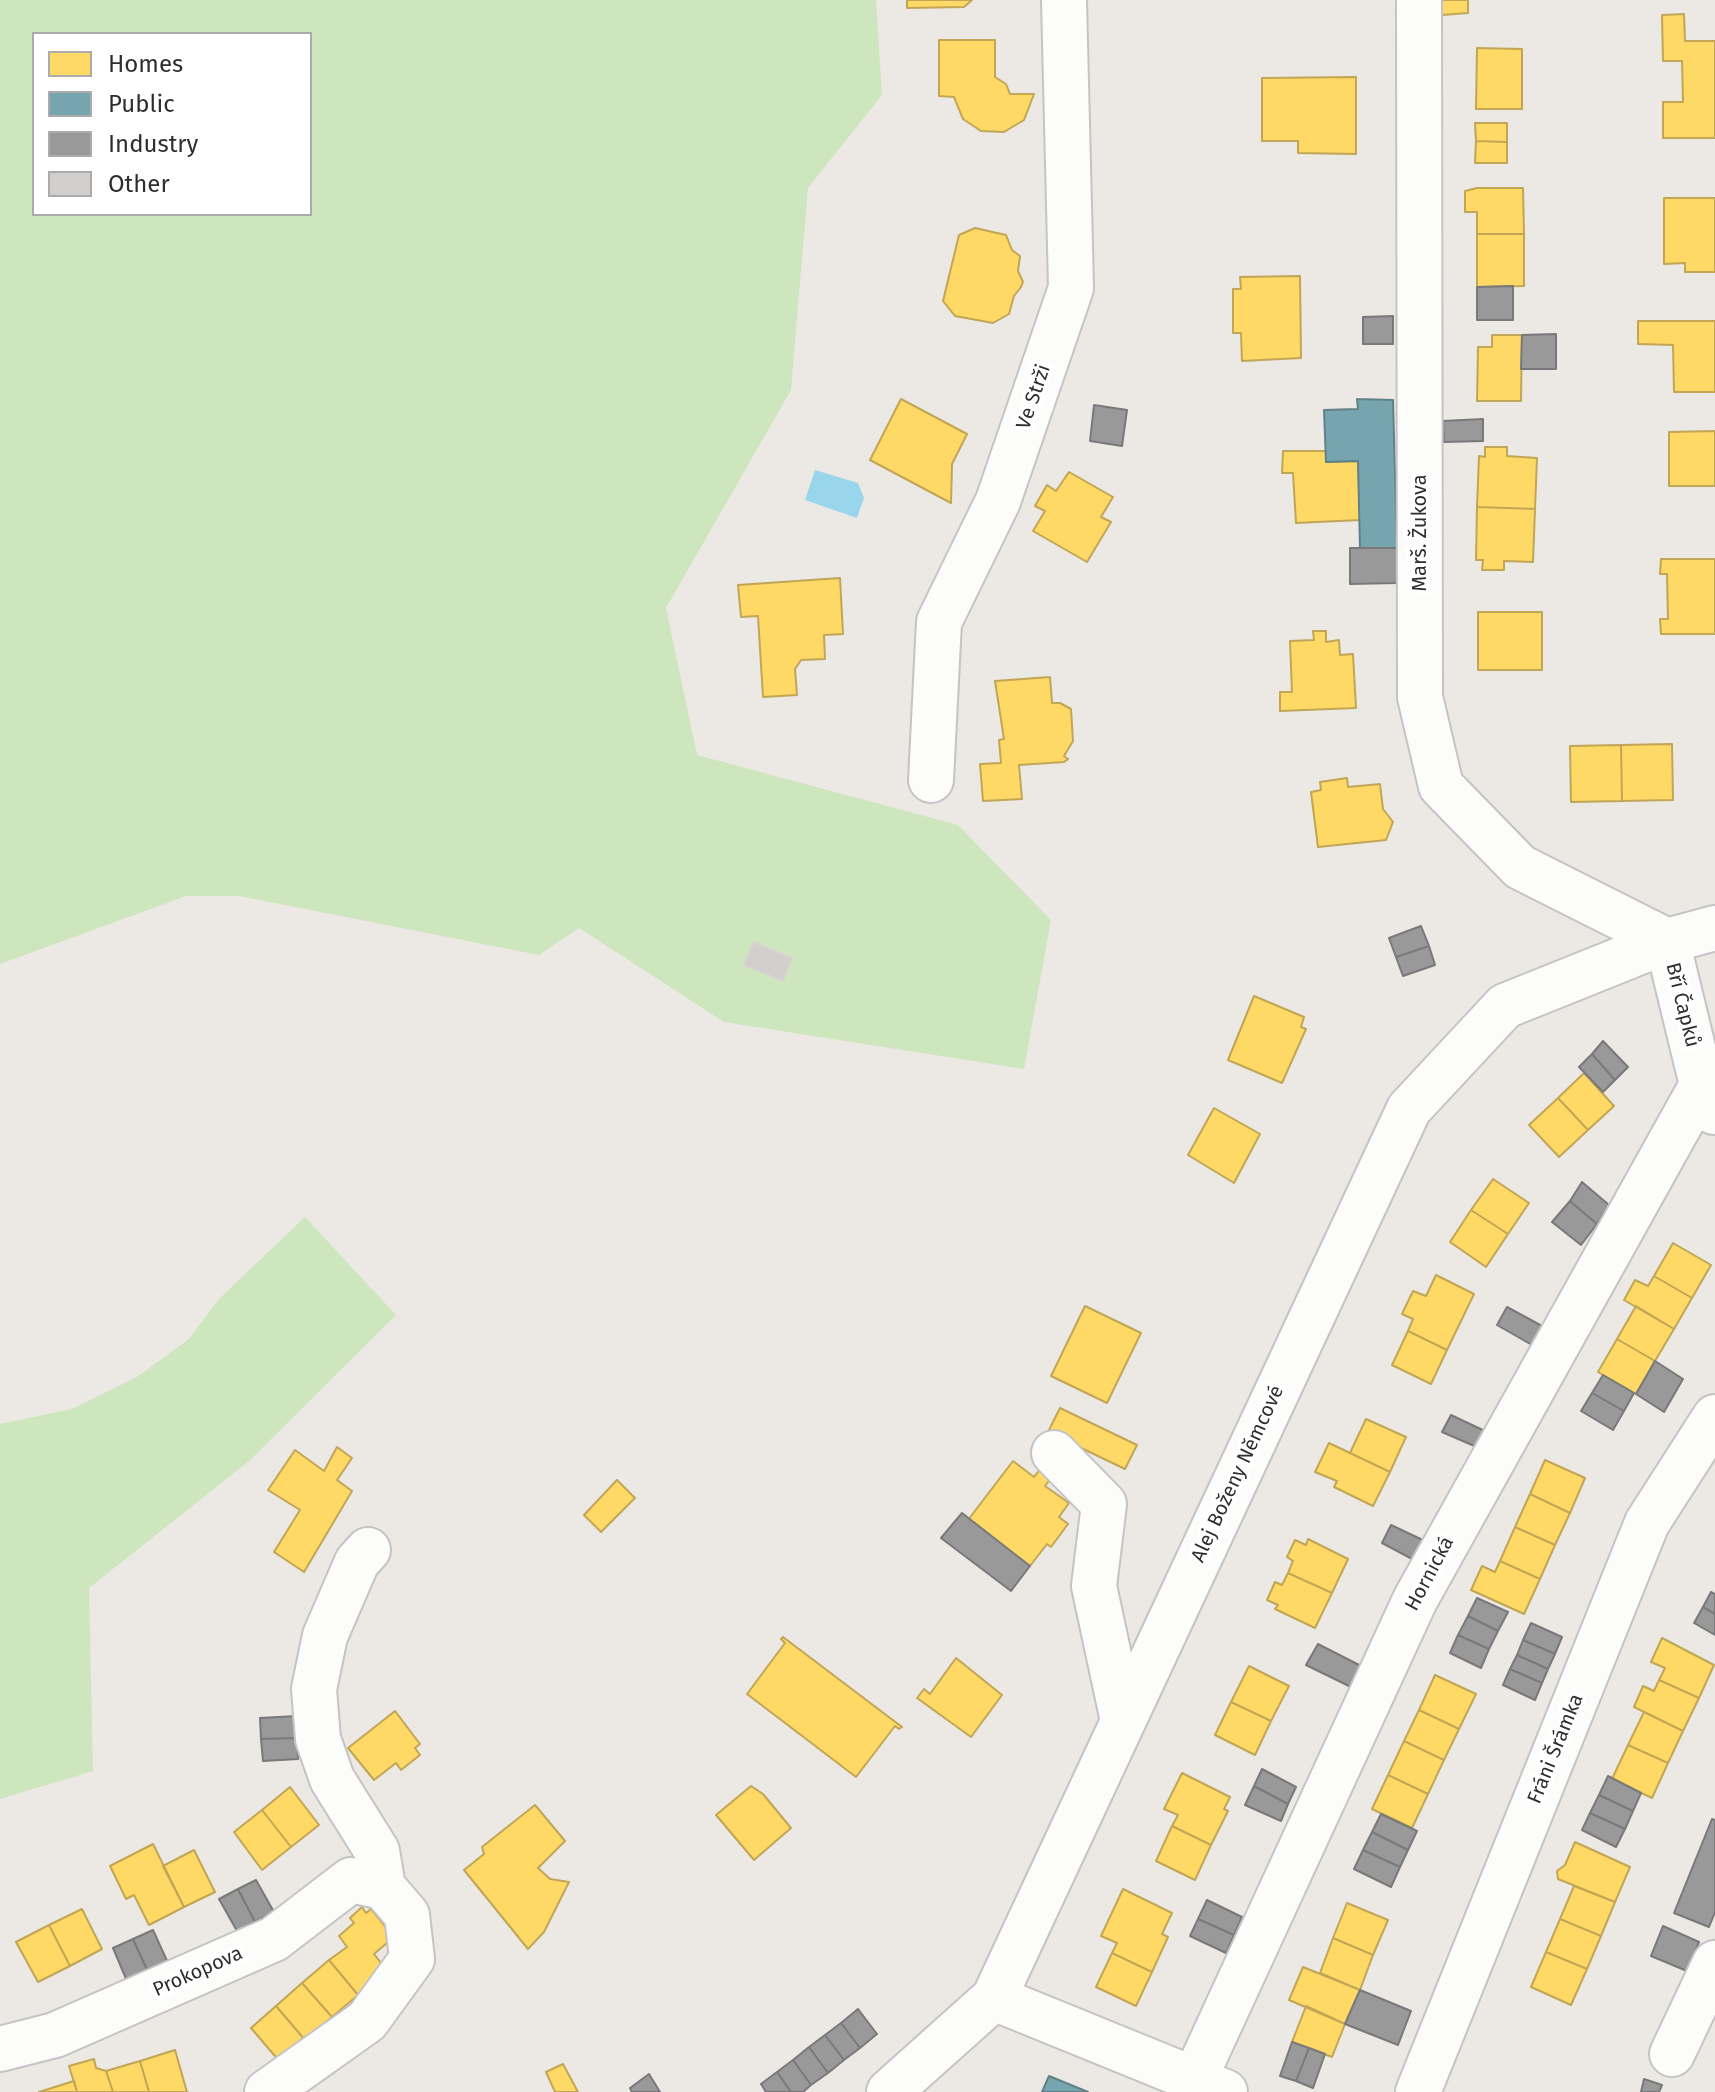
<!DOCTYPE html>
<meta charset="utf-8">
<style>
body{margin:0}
#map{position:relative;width:1715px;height:2092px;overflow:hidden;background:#ece8e4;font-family:"Fira Sans",sans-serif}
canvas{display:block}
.legend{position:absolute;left:32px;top:32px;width:280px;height:184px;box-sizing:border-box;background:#fff;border:2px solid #ababab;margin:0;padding:10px 14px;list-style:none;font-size:24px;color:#2e2e2e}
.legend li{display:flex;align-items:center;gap:16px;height:40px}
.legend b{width:40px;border:2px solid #ababab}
</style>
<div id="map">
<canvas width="1715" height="2092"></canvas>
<ul class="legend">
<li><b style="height:22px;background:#ffd966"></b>Homes</li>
<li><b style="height:22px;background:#76a5af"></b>Public</li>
<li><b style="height:22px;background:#999"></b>Industry</li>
<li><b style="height:22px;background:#d1cecb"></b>Other</li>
</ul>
</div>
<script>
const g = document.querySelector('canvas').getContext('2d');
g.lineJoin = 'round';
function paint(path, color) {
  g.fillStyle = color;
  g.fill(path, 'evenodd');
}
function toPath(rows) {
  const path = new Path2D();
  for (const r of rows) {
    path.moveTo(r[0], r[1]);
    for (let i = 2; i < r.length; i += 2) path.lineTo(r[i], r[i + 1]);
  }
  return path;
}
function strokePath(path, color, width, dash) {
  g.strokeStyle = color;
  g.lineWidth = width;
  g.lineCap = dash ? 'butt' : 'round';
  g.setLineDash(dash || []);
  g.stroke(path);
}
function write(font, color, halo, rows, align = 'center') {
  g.font = font + ' "Fira Sans",sans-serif';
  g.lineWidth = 8;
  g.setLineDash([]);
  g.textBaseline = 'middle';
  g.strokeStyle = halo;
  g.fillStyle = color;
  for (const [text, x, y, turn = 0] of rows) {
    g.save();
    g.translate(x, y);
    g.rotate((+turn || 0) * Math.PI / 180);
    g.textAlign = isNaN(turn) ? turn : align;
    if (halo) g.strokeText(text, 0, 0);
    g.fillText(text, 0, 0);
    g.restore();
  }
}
paint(toPath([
 [0,0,876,0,882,95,808,188,791,390,666,608,697,755,958,825,1051,920,1024,1069,724,1022,579,928,539,955,239,896,186,896,0,964],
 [34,34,310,34,310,214,34,214],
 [305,1217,396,1315,249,1461,89,1588,93,1771,0,1799,0,1424,72,1409,137,1377,189,1339,219,1299]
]), '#cee6be');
paint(toPath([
 [815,470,858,483,864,498,857,518,805,500]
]), '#99d6ec');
const homes = toPath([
 [907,0,972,0,964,7,907,8,907,0],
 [1440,0,1468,0,1468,13,1442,15,1440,0],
 [1684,14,1685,41,1715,41,1715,138,1663,138,1663,102,1683,102,1682,61,1663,61,1662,15,1684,14],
 [939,40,995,40,995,77,1006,84,1010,94,1034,94,1024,120,1004,132,981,131,963,119,954,97,939,96,939,40],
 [1477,48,1522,49,1522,109,1476,109,1477,48],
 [1356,77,1356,154,1298,153,1298,141,1262,141,1262,78,1356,77],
 [1475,123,1507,123,1507,142,1476,141,1475,123],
 [1476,141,1507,142,1507,163,1475,163,1476,141],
 [1477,188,1523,188,1524,234,1477,234,1477,212,1465,212,1465,191,1477,188],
 [1664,198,1715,198,1715,272,1685,272,1685,263,1664,264,1664,198],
 [975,228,1006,235,1012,250,1020,256,1018,271,1023,282,1021,287,1014,296,1009,314,993,323,955,316,943,301,959,235,975,228],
 [1477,234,1524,234,1524,286,1477,287,1477,234],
 [1300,276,1301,358,1242,361,1241,333,1233,333,1233,289,1241,289,1240,277,1300,276],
 [1638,321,1715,321,1715,392,1674,392,1673,345,1638,344,1638,321],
 [1492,335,1522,335,1521,401,1477,401,1478,347,1492,347,1492,335],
 [901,399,967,434,952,464,951,503,870,460,901,399],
 [1715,431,1715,486,1669,486,1669,432,1715,431],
 [1485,447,1507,447,1507,456,1537,458,1535,509,1477,507,1479,456,1485,457,1485,447],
 [1283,451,1326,451,1326,462,1358,461,1360,520,1296,523,1293,473,1282,473,1283,451],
 [1069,472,1113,497,1101,517,1111,522,1087,562,1033,531,1045,511,1035,506,1047,485,1056,491,1069,472],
 [1477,507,1535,509,1533,562,1504,561,1504,570,1482,570,1483,560,1476,560,1477,507],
 [1661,559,1715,559,1715,634,1661,634,1660,619,1668,619,1667,574,1660,574,1661,559],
 [840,578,843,634,824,635,825,659,801,660,795,669,797,695,763,697,758,616,741,617,738,585,840,578],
 [1478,612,1542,612,1542,670,1478,670,1478,612],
 [1313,631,1326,631,1326,642,1339,640,1340,655,1353,654,1356,708,1280,711,1280,692,1292,692,1290,641,1314,640,1313,631],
 [1050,677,1052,703,1060,703,1071,709,1073,741,1064,756,1068,759,1064,762,1019,765,1022,799,983,801,980,764,1001,763,999,740,1004,739,995,681,1050,677],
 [1672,744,1673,800,1622,801,1621,745,1672,744],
 [1621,745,1622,801,1571,802,1570,746,1621,745],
 [1347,778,1348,787,1380,784,1383,809,1393,822,1386,840,1318,847,1311,792,1321,790,1320,782,1347,778],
 [1254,996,1304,1017,1301,1027,1306,1029,1282,1083,1228,1060,1254,996],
 [1584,1073,1614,1106,1588,1130,1558,1098,1584,1073],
 [1558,1098,1588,1130,1559,1157,1529,1125,1558,1098],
 [1214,1108,1260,1134,1234,1183,1188,1155,1214,1108],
 [1493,1179,1529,1203,1508,1234,1471,1210,1493,1179],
 [1471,1210,1508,1234,1486,1267,1450,1242,1471,1210],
 [1673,1243,1711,1265,1692,1298,1654,1276,1673,1243],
 [1436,1275,1474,1294,1447,1350,1408,1331,1413,1319,1402,1314,1413,1291,1426,1296,1436,1275],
 [1654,1276,1692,1298,1674,1329,1624,1300,1635,1280,1648,1286,1654,1276],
 [1085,1306,1141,1333,1107,1403,1051,1376,1085,1306],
 [1636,1306,1674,1329,1655,1361,1617,1339,1636,1306],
 [1408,1331,1447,1350,1431,1384,1392,1365,1408,1331],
 [1617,1339,1655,1361,1636,1394,1598,1372,1617,1339],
 [1060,1408,1137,1445,1125,1469,1048,1432,1060,1408],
 [1366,1419,1406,1437,1390,1472,1350,1453,1366,1419],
 [1329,1443,1390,1472,1373,1506,1334,1487,1337,1481,1315,1472,1329,1443],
 [337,1447,352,1458,337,1480,352,1491,304,1572,274,1552,300,1510,268,1490,295,1450,324,1471,337,1447],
 [1545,1460,1585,1478,1570,1513,1530,1494,1545,1460],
 [1013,1461,1034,1477,1041,1468,1052,1477,1045,1486,1069,1503,1059,1517,1068,1524,1051,1547,1047,1544,1030,1566,968,1520,1013,1461],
 [617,1480,635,1498,601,1532,584,1515,617,1480],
 [1530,1494,1570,1513,1555,1545,1515,1527,1530,1494],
 [1515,1527,1555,1545,1540,1579,1500,1561,1515,1527],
 [1308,1539,1348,1559,1332,1593,1288,1573,1293,1561,1287,1557,1295,1540,1306,1545,1308,1539],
 [1500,1561,1540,1579,1524,1614,1471,1590,1482,1566,1495,1572,1500,1561],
 [1288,1573,1332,1593,1315,1628,1275,1609,1278,1605,1267,1600,1275,1582,1282,1585,1288,1573],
 [783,1637,902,1727,899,1729,895,1726,856,1777,747,1694,785,1643,781,1639,783,1637],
 [1662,1638,1714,1665,1699,1698,1659,1680,1665,1668,1651,1662,1662,1638],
 [956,1658,1002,1695,971,1737,917,1698,924,1689,930,1694,956,1658],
 [1249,1666,1289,1686,1271,1721,1231,1702,1249,1666],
 [1435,1675,1476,1694,1459,1729,1419,1710,1435,1675],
 [1659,1680,1699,1698,1683,1731,1634,1707,1643,1686,1654,1691,1659,1680],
 [1231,1702,1271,1721,1255,1755,1215,1735,1231,1702],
 [1419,1710,1459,1729,1444,1760,1404,1741,1419,1710],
 [395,1711,420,1744,415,1748,420,1755,401,1770,396,1763,374,1780,348,1748,395,1711],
 [1644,1712,1683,1731,1668,1763,1628,1745,1644,1712],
 [1404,1741,1444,1760,1428,1794,1388,1775,1404,1741],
 [1628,1745,1668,1763,1652,1798,1612,1779,1628,1745],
 [1182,1773,1230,1797,1224,1809,1228,1811,1211,1845,1172,1826,1178,1815,1164,1809,1182,1773],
 [1388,1775,1428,1794,1412,1828,1372,1809,1388,1775],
 [751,1786,763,1794,791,1828,754,1860,716,1815,751,1786],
 [290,1787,319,1825,291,1847,262,1810,290,1787],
 [535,1805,565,1841,538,1868,550,1879,569,1882,544,1932,528,1949,464,1870,484,1854,482,1847,535,1805],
 [262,1810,291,1847,262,1870,234,1832,262,1810],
 [1172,1826,1211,1845,1195,1880,1156,1861,1172,1826],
 [1575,1842,1630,1867,1615,1902,1558,1879,1557,1871,1565,1865,1575,1842],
 [153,1844,184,1907,149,1925,134,1895,126,1899,110,1866,153,1844],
 [194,1850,215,1892,184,1907,163,1866,194,1850],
 [1574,1886,1615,1902,1601,1936,1560,1919,1574,1886],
 [1123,1889,1172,1913,1162,1934,1168,1937,1152,1972,1112,1953,1117,1943,1101,1936,1123,1889],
 [1347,1903,1388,1920,1373,1955,1333,1938,1347,1903],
 [362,1907,366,1913,371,1909,394,1937,374,1954,389,1973,358,1995,329,1960,347,1947,339,1936,354,1923,350,1918,362,1907],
 [82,1909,102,1949,70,1966,49,1925,82,1909],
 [1560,1919,1601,1936,1587,1969,1546,1952,1560,1919],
 [49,1925,70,1966,38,1982,16,1942,49,1925],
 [1333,1938,1373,1955,1360,1990,1320,1973,1333,1938],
 [1546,1952,1587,1969,1571,2005,1531,1987,1546,1952],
 [1112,1953,1152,1972,1136,2006,1096,1987,1112,1953],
 [329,1960,358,1995,332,2017,302,1983,329,1960],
 [1303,1967,1360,1990,1345,2024,1289,2000,1303,1967],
 [302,1983,332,2017,305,2040,276,2006,302,1983],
 [276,2006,305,2040,280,2062,251,2028,276,2006],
 [1306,2006,1345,2024,1332,2057,1292,2042,1306,2006],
 [175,2050,187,2092,149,2092,140,2061,175,2050],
 [94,2059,96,2068,106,2071,113,2092,77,2092,69,2066,94,2059],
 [140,2061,149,2092,113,2092,106,2071,140,2061],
 [563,2064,578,2092,555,2092,546,2072,563,2064],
 [74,2081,77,2092,39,2092,74,2081]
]);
paint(homes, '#ffd966');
strokePath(homes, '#c0a655', 2);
const public = toPath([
 [1357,399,1393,400,1397,548,1360,548,1358,461,1326,462,1324,410,1358,409,1357,399],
 [1049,2076,1088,2092,1042,2092,1049,2076]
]);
paint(public, '#76a5af');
strokePath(public, '#608188', 2);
const industry = toPath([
 [1513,286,1513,320,1477,320,1477,287,1513,286],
 [1393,316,1393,344,1363,344,1363,317,1393,316],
 [1556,334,1556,369,1521,369,1522,335,1556,334],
 [1094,405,1127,410,1122,446,1090,441,1094,405],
 [1483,419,1483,441,1444,442,1443,421,1483,419],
 [1350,548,1397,548,1397,583,1350,584,1350,548],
 [1421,926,1429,946,1396,957,1389,938,1421,926],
 [1429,946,1435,965,1403,976,1396,957,1429,946],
 [1603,1041,1628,1067,1615,1080,1592,1054,1603,1041],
 [1592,1054,1615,1080,1603,1092,1579,1067,1592,1054],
 [1582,1182,1609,1205,1597,1224,1570,1201,1582,1182],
 [1570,1201,1597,1224,1581,1245,1552,1222,1570,1201],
 [1507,1307,1542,1326,1532,1345,1497,1325,1507,1307],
 [1655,1361,1683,1379,1664,1412,1636,1394,1655,1361],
 [1603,1375,1634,1393,1624,1411,1592,1393,1603,1375],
 [1592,1393,1624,1411,1613,1430,1581,1411,1592,1393],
 [1451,1415,1487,1432,1479,1448,1442,1432,1451,1415],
 [962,1513,1030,1566,1011,1591,941,1538,962,1513],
 [1391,1525,1427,1542,1416,1561,1382,1543,1391,1525],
 [1711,1592,1715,1594,1715,1614,1703,1607,1711,1592],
 [1477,1598,1508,1612,1498,1631,1468,1616,1477,1598],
 [1703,1607,1715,1614,1715,1635,1694,1623,1703,1607],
 [1468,1616,1498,1631,1489,1649,1458,1635,1468,1616],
 [1531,1623,1562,1637,1555,1654,1523,1640,1531,1623],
 [1458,1635,1489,1649,1481,1668,1450,1653,1458,1635],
 [1523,1640,1555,1654,1548,1669,1517,1655,1523,1640],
 [1318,1644,1363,1667,1353,1688,1306,1665,1318,1644],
 [1517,1655,1548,1669,1542,1683,1510,1669,1517,1655],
 [1510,1669,1542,1683,1535,1700,1503,1685,1510,1669],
 [296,1716,297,1738,261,1739,260,1718,296,1716],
 [297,1738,298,1759,263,1761,261,1739,297,1738],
 [1262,1769,1296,1787,1288,1804,1254,1786,1262,1769],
 [1608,1776,1641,1793,1633,1811,1599,1795,1608,1776],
 [1254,1786,1288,1804,1281,1821,1245,1805,1254,1786],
 [1599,1795,1633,1811,1625,1829,1590,1813,1599,1795],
 [1590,1813,1625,1829,1616,1847,1582,1830,1590,1813],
 [1381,1814,1417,1831,1408,1850,1372,1832,1381,1814],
 [1712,1819,1715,1820,1715,1912,1709,1927,1674,1913,1712,1819],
 [1372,1832,1408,1850,1400,1867,1363,1850,1372,1832],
 [1363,1850,1400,1867,1391,1887,1354,1869,1363,1850],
 [256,1880,274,1912,255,1922,238,1889,256,1880],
 [238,1889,255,1922,237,1931,219,1899,238,1889],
 [1207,1900,1242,1917,1234,1935,1198,1919,1207,1900],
 [1198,1919,1234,1935,1226,1953,1190,1936,1198,1919],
 [1663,1926,1699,1942,1687,1971,1651,1956,1663,1926],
 [153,1930,168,1963,148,1972,133,1939,153,1930],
 [133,1939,148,1972,127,1981,113,1948,133,1939],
 [1360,1990,1411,2011,1398,2045,1345,2024,1360,1990],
 [858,2009,877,2034,860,2048,841,2023,858,2009],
 [841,2023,860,2048,844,2060,825,2035,841,2023],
 [825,2035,844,2060,828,2073,809,2047,825,2035],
 [1292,2042,1309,2048,1296,2081,1280,2076,1292,2042],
 [809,2047,828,2073,811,2085,793,2060,809,2047],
 [1309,2048,1325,2054,1313,2088,1296,2081,1309,2048],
 [793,2060,811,2085,803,2092,791,2092,777,2072,793,2060],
 [777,2072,791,2092,766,2092,761,2084,777,2072],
 [649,2074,660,2092,632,2092,630,2088,649,2074],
 [1644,2079,1662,2085,1659,2092,1641,2092,1644,2079]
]);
paint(industry, '#999');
strokePath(industry, '#797979', 2);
const building = toPath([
 [754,942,792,958,783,981,744,965,754,942]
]);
paint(building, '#d1cecb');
strokePath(building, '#d7d4d0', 2);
const minor = toPath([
 [1419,0,1420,697,1441,786,1520,867,1667,941],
 [931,780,939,622,998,501,1071,288,1064,0],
 [1667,941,1702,1085,1714,1112],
 [1054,1453,1104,1504,1094,1586,1123,1721],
 [368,1550,357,1562,325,1636,314,1689,318,1739,332,1779,377,1851,383,1887],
 [994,1998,1225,2092],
 [0,2049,55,2035,274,1939,351,1880,383,1887,407,1915,412,1959,367,2021,267,2092],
 [1672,2054,1715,1963],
 [1194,2080,1415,1600,1702,1085],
 [889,2092,994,1998,1409,1109,1505,1006,1667,941,1715,928],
 [1418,2092,1647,1523,1715,1417]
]);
strokePath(minor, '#c5c4c5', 48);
strokePath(minor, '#fcfcfb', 44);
write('20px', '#2e2e2e', '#fff', [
 ["Ve Strži",1034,397,-71],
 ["Marš. Žukova",1420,533,-90],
 ["Bří Čapků",1682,1005,76],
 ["Alej Boženy Němcové",1238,1474,-65],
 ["Hornická",1430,1574,-62],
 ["Fráni Šrámka",1556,1749,-68],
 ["Prokopova",198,1972,-24]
]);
</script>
